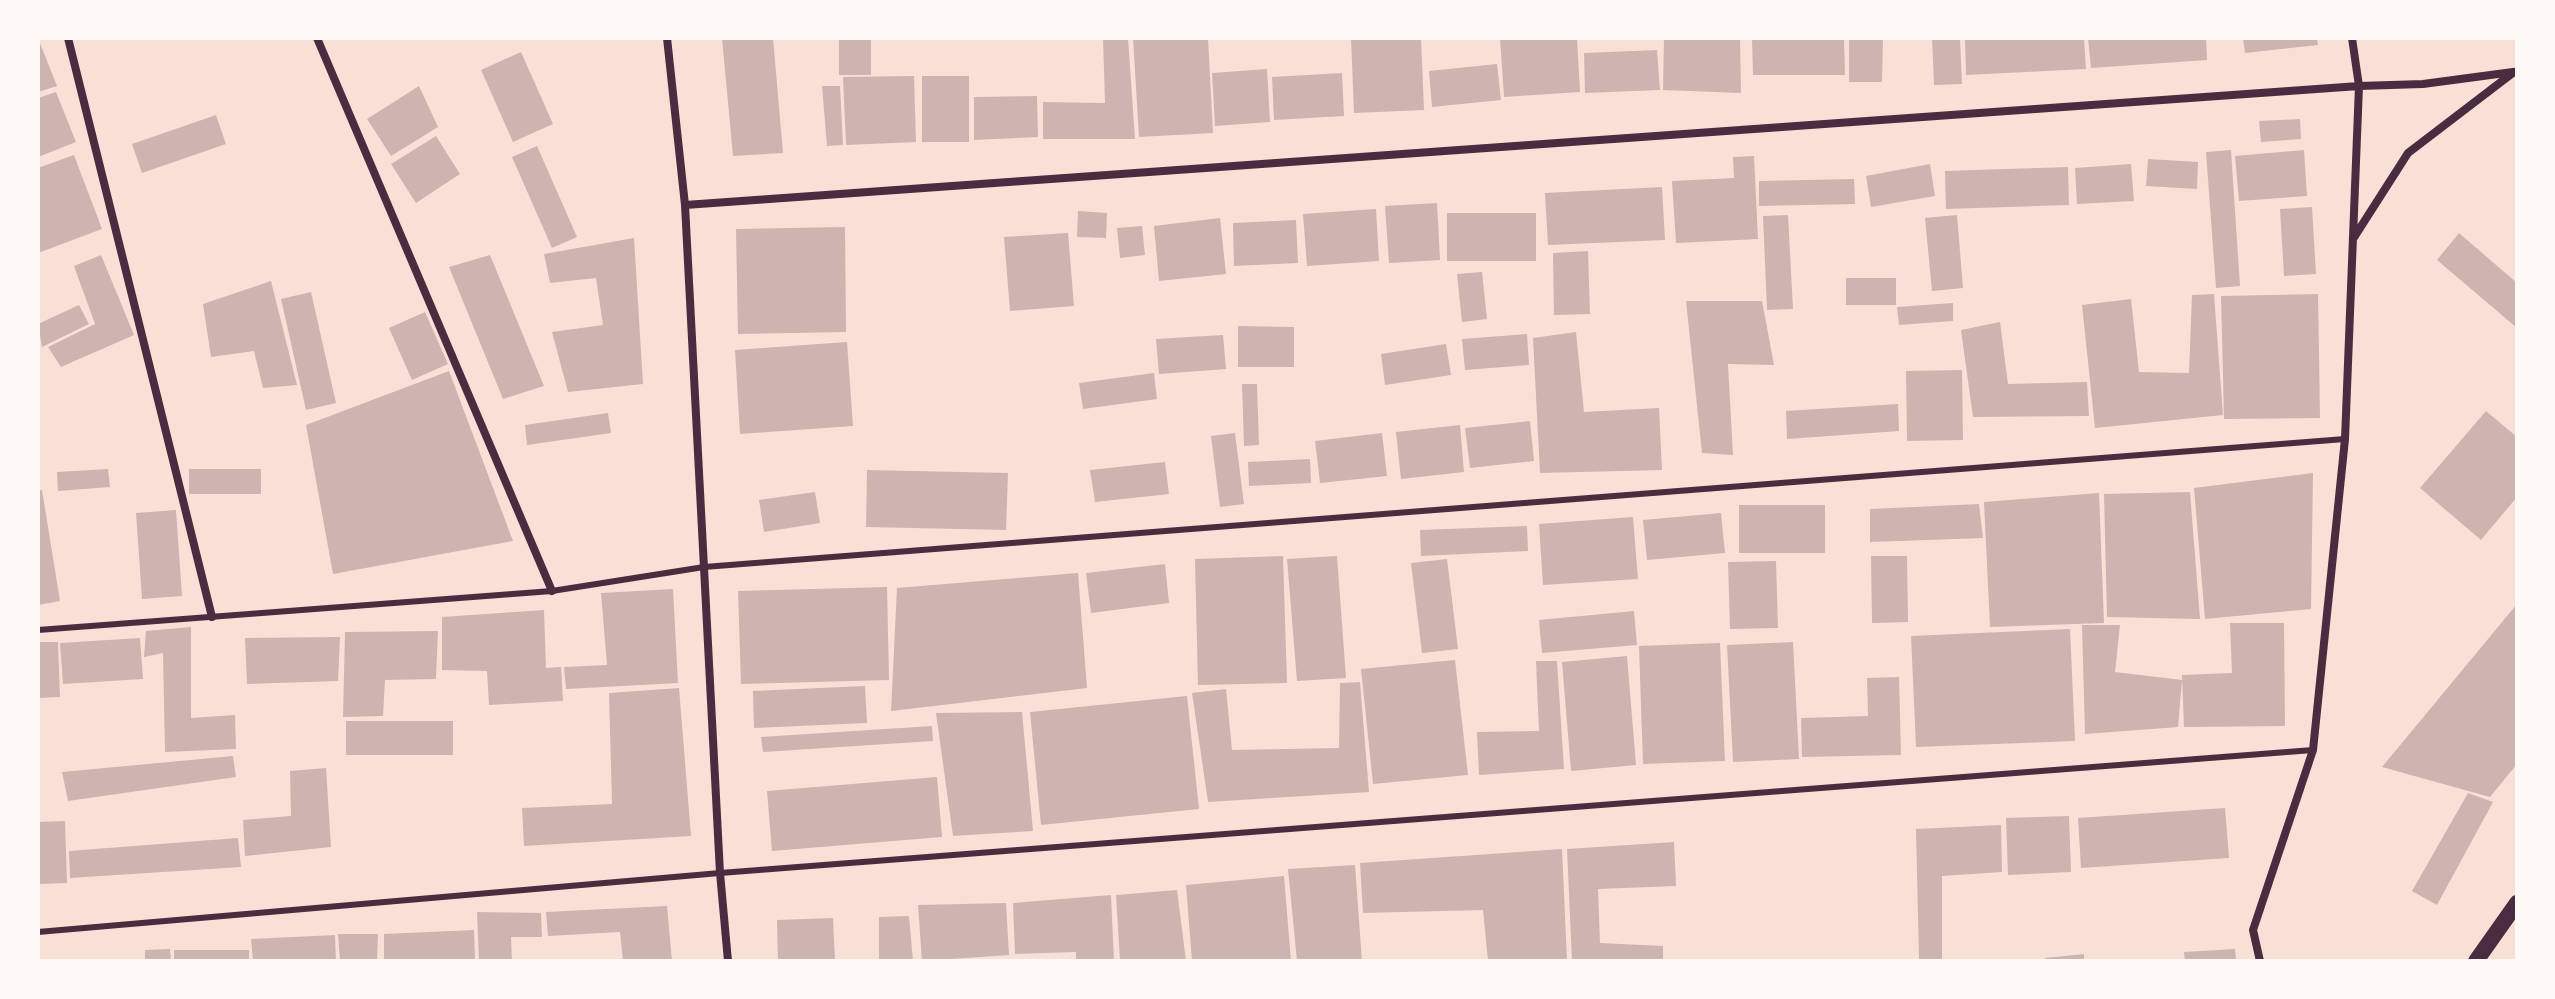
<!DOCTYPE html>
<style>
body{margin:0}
#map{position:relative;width:2555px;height:999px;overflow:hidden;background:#f7e1d7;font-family:Roboto,sans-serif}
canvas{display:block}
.frame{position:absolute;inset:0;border:40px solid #fffaf5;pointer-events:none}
</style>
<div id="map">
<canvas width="2555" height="999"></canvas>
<div class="frame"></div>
</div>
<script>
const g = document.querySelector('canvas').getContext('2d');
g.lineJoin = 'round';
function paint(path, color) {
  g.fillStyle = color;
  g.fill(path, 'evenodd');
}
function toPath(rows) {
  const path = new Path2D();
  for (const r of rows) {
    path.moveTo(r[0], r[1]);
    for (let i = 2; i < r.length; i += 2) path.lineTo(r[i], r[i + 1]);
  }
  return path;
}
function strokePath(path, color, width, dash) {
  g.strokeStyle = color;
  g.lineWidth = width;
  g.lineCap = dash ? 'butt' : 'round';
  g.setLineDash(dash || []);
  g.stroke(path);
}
paint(toPath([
 [38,38,57,86,38,92],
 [722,38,773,38,783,153,733,156],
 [1103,38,1128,38,1135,139,1043,139,1043,102,1105,103],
 [1133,38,1208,38,1213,133,1139,137],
 [1351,38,1421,38,1424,110,1354,113],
 [1500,38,1577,38,1580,92,1504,97],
 [1664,38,1740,38,1741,93,1663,90],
 [1752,38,1844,38,1845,75,1753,75],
 [1849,38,1883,38,1882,82,1849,82],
 [1932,38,1960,38,1962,84,1934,85],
 [1965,38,2084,38,2086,69,1966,75],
 [2088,38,2206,38,2207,60,2091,68],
 [2243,38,2317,38,2318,45,2245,53],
 [839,40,871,40,871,75,839,75],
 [1657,50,1660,90,1585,93,1584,53],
 [521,52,553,124,513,142,481,70],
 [1497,64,1501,100,1432,107,1429,71],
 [1267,69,1270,122,1215,126,1212,73],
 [1342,73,1344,116,1274,120,1272,77],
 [914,76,916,142,846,145,843,77],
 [922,76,969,76,969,142,922,142],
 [419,86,438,127,391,156,367,119],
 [822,86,840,86,843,145,827,146],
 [56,92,76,142,38,157,38,98],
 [1037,96,1038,137,974,140,974,97],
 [216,115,226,144,142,173,132,144],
 [2300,119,2301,139,2261,142,2259,121],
 [436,136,460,174,416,203,391,164],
 [537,146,577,237,552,248,512,157],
 [2231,150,2240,286,2216,288,2206,152],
 [2304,150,2307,196,2239,201,2235,156],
 [74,155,102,229,38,253,38,168],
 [1754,156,1758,239,1676,243,1672,181,1734,178,1733,157],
 [2148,159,2198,162,2197,189,2146,186],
 [1930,164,1935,196,1871,207,1866,176],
 [2131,164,2134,201,2077,204,2075,168],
 [2068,167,2069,205,1946,209,1945,171],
 [1854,179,1855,204,1759,206,1759,181],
 [1662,187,1665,240,1548,245,1545,193],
 [1437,203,1440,260,1389,263,1385,206],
 [2312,207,2316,274,2284,276,2280,209],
 [1376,209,1379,261,1307,266,1303,214],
 [1078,211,1107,213,1106,238,1077,237],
 [1447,213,1536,213,1536,261,1447,261],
 [1788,215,1793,309,1767,310,1763,216],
 [1957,215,1963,288,1932,291,1925,218],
 [1220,218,1226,274,1159,281,1154,226],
 [1296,220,1298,263,1234,266,1233,223],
 [1142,226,1145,255,1120,258,1117,228],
 [845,227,846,332,738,334,736,229],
 [1068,233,1074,306,1010,311,1004,237],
 [2459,233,2517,283,2517,328,2437,260],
 [634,238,643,384,568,392,552,332,603,325,596,278,550,283,544,254],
 [1588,251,1590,314,1554,315,1553,253],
 [101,255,134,335,61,367,48,347,95,324,74,266],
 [490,255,544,386,503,399,449,267],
 [1482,272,1487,319,1462,322,1457,274],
 [1846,278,1896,278,1896,305,1846,305],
 [271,281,297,385,263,388,254,351,211,357,203,304],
 [311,292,336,403,306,410,281,299],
 [2214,294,2223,415,2095,428,2082,305,2131,299,2139,372,2189,373,2192,295],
 [2318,294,2320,418,2224,419,2221,296],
 [1686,301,1762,301,1774,365,1728,364,1733,455,1702,453],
 [1953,303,1953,321,1899,325,1897,307],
 [79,305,89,324,42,347,38,324],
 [425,312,448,364,412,380,389,328],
 [2000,322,2008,384,2087,382,2089,416,1973,417,1961,330],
 [1238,326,1294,327,1294,367,1238,367],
 [1576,332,1584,412,1659,408,1662,470,1540,473,1533,338],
 [1527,334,1529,365,1465,370,1462,339],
 [1223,335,1226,369,1159,374,1156,339],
 [847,342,853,426,740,434,735,350],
 [1446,344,1451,375,1385,385,1381,354],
 [1962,370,1963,440,1907,441,1906,371],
 [449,371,513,541,333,574,306,425],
 [1154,373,1157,399,1083,409,1079,383],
 [1242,384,1257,384,1259,445,1244,446],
 [1898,404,1899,431,1787,439,1786,411],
 [2486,411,2517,437,2517,497,2481,540,2420,488],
 [608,413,611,433,527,445,525,425],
 [1530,421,1534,461,1470,468,1465,428],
 [1460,425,1464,472,1401,479,1396,432],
 [1235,433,1244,504,1220,507,1211,436],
 [1382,433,1387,476,1320,483,1315,441],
 [1310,459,1311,483,1249,486,1248,462],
 [1165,462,1169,494,1095,502,1090,470],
 [108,469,110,487,58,491,57,472],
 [189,469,261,469,261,494,189,494],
 [867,470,1008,473,1006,530,866,527],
 [2313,473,2311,609,2205,619,2194,488],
 [42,490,60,601,38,605,38,491],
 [815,492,820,523,764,532,759,500],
 [2190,492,2200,619,2107,617,2104,494],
 [2099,493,2104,623,1990,627,1984,502],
 [1979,504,1983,538,1870,542,1870,509],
 [1739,505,1825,505,1825,553,1739,553],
 [176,510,182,596,142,599,136,513],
 [1721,513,1725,553,1647,560,1643,520],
 [1633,517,1638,579,1543,585,1539,524],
 [1527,526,1528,551,1421,556,1420,530],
 [1283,556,1287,683,1198,685,1195,559],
 [1337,556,1346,678,1297,681,1287,559],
 [1871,556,1907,556,1908,622,1872,623],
 [1447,559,1458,649,1422,653,1411,563],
 [1776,561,1778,628,1730,629,1728,562],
 [1165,564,1169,603,1091,613,1086,573],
 [1078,573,1087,688,891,711,897,588],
 [887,587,889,680,741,684,738,591],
 [673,589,678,683,566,689,564,667,607,665,601,593],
 [2517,604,2517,764,2490,797,2382,767],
 [544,610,546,668,561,667,563,701,489,705,487,671,442,670,442,617],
 [1634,611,1637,645,1542,653,1539,620],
 [2230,623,2284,623,2285,726,2184,727,2182,675,2232,673],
 [2082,625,2120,625,2115,672,2182,680,2178,727,2085,734],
 [191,627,191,718,235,715,236,749,165,752,163,653,144,657,146,631],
 [2070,629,2075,741,1916,747,1911,636],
 [438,631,436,679,385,680,383,716,343,717,345,632],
 [340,637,338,681,247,684,245,638],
 [140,638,143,679,63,684,60,643],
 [38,642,58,642,60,697,38,698],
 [1793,642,1799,759,1733,762,1727,645],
 [1720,643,1725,761,1643,764,1639,646],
 [1627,656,1636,765,1571,771,1562,662],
 [1455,660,1468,775,1373,784,1361,669],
 [1536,661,1557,661,1564,769,1479,775,1477,732,1539,731],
 [1899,677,1901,755,1802,757,1801,718,1868,716,1867,678],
 [1360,682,1369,792,1208,802,1192,693,1226,689,1232,750,1339,748,1340,683],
 [865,686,867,723,754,728,753,691],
 [679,688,691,836,524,846,522,808,612,804,609,693],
 [1187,696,1199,809,1041,825,1030,712],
 [1022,712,1033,831,953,836,936,713],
 [346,721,453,721,453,755,346,755],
 [932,726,933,741,763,752,761,737],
 [233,756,236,777,68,801,62,772],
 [326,768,331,847,245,856,243,820,291,816,290,771],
 [937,777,942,837,772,851,767,791],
 [2468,793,2493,802,2437,905,2412,891],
 [2225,808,2229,858,2081,868,2078,818],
 [2069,816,2071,872,2008,875,2006,818],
 [65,821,67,883,38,884,38,822],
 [2001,825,2002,872,1942,876,1942,961,1919,960,1916,829],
 [238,838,241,867,70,878,69,851],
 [1674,842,1676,886,1598,889,1600,943,1663,946,1663,961,1572,961,1567,849],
 [1562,849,1567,961,1488,961,1483,910,1363,913,1360,863],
 [1355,865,1362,961,1297,961,1288,869],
 [1284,876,1291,961,1192,961,1186,885],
 [1177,890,1186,961,1120,961,1116,895],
 [1111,895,1114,961,1076,961,1076,952,1015,954,1013,903],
 [1006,903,1009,955,922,961,918,905],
 [667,906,672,961,623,961,620,932,548,936,546,912],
 [477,912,541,913,542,937,511,937,512,961,479,961],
 [909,916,913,961,879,961,879,917],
 [833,918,835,961,778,961,777,920],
 [474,930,475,961,384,961,384,934],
 [338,934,378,934,377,961,340,961],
 [335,935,336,961,253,961,251,939],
 [170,949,171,961,145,961,145,950],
 [2235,949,2236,961,2185,961,2184,952],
 [174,950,249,950,249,961,174,961],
 [2084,954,2084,961,2046,961,2045,958]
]), '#ccb4b1');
strokePath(toPath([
 [38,630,552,591,704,567,2345,439],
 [38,932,720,873,2313,750]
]), '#4a2c40', 6);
strokePath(toPath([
 [68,38,212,617],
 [317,38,552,591],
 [667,38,685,205,720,873,728,961],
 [2352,38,2359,86,2423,84,2513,72],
 [685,205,2359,86,2345,439,2313,750,2253,930,2260,961],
 [2353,239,2408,153,2514,72]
]), '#4a2c40', 8);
strokePath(toPath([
 [2476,961,2517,903]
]), '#4a2c40', 16);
</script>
